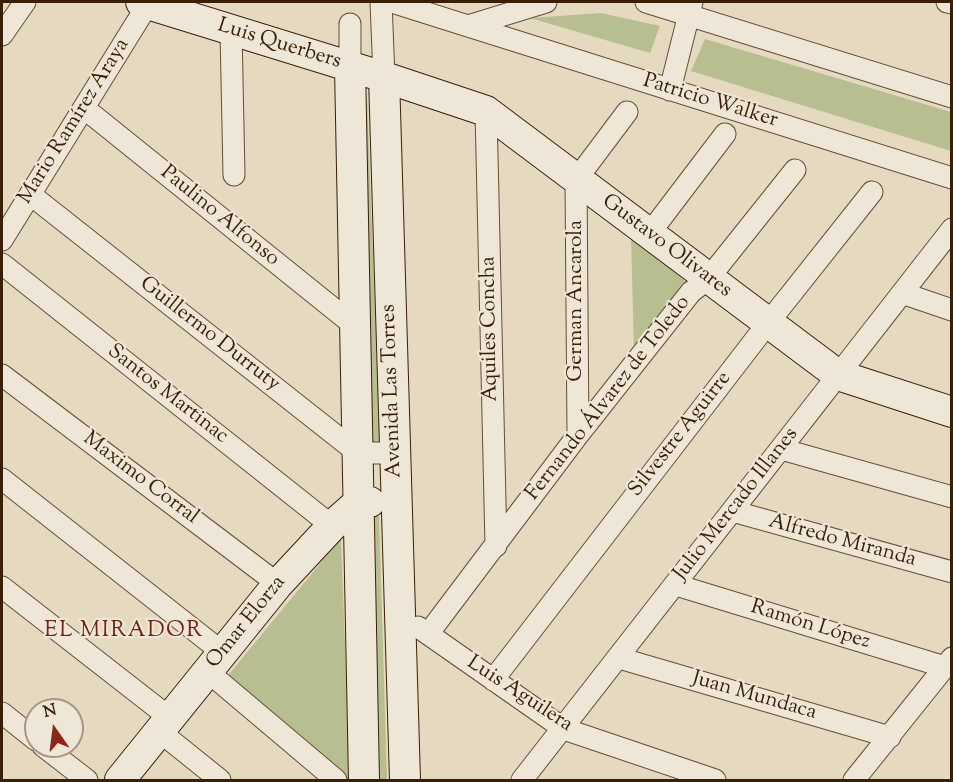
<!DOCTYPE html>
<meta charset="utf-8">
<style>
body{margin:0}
#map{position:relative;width:953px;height:782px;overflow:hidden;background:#e5d9c0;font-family:"Sorts Mill Goudy",serif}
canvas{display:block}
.frame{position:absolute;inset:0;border:3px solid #3a1f07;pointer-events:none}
.north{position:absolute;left:24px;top:698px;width:60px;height:60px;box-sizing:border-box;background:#eee6d6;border:2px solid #a69683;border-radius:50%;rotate:346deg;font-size:16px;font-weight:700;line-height:24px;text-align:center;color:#3a1f07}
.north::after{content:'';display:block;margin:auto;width:21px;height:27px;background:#8f2418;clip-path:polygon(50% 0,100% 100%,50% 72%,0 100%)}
</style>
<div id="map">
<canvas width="953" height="782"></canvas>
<div class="frame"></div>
<div class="north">N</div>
</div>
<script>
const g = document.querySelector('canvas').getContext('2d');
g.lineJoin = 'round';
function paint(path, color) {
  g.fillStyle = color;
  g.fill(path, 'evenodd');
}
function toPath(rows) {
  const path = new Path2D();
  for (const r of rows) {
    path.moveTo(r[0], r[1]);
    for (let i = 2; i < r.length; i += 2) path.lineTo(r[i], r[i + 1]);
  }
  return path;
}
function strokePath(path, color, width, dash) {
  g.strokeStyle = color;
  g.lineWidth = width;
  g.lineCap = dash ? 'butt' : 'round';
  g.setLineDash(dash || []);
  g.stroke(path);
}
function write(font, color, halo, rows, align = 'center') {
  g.font = font + ' "Sorts Mill Goudy",serif';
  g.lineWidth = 4.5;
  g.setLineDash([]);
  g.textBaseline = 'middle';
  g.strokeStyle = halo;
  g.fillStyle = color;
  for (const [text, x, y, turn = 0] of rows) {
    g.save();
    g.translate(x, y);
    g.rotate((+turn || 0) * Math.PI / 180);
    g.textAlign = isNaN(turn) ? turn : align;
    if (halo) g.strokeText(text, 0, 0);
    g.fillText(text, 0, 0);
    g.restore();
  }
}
paint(toPath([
 [601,13,660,26,650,53,530,18],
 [705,39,951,112,951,151,691,71],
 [356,95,367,98,380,442,367,443],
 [631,235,690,285,634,352],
 [379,514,387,780,374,780,369,515],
 [341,538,350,780,346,780,226,678]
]), '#b7bf91');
const street = toPath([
 [381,2,384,77],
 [392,2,468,26,546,2],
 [646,2,952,97],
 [947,2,952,3],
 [350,24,350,67],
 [468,26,952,178],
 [231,31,234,175],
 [2,35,25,2],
 [670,90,692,2],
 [84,108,355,326],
 [486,111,496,546],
 [31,195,358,453,395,453],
 [649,234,725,134],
 [2,240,148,4],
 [2,264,332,526],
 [902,293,952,310],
 [2,375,278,584],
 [578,435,576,180,627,112],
 [781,449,952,497],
 [2,479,222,652],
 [732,511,952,572],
 [676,585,945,667],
 [2,587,170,718],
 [418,627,564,729,715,780],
 [428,634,578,435,691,292,708,279,795,170],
 [619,658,890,737],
 [207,671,336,780],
 [493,680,768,323,872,192],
 [2,713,36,740],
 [159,731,220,780],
 [43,746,87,780],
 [522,780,952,229],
 [854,780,952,658]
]);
const secondary = toPath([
 [141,2,384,77,486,111,838,375,952,412],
 [350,67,364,780],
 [384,77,405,780],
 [120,780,278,584,332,526,359,502,370,502]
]);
strokePath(street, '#654e35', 23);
strokePath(secondary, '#3a1f07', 32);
strokePath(street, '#eee6d6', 21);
strokePath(secondary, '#eee6d6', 30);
write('21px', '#3a1f07', '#eee6d6', [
 ["Luis Querbers",279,45,17],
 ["Patricio Walker",710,102,17],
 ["Mario Ramírez Araya",75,122,-58],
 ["Paulino Alfonso",219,217,39],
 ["Gustavo Olivares",666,247,37],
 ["German Ancarola",577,301,-90],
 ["Aquiles Concha",491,329,-91],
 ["Guillermo Durruty",209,335,38],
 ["Avenida Las Torres",393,391,-92],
 ["Santos Martinac",167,395,38],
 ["Fernando Álvarez de Toledo",609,399,-52],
 ["Silvestre Aguirre",681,435,-52],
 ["Maximo Corral",140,479,37],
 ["Julio Mercado Illanes",737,505,-52],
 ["Alfredo Miranda",842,542,15],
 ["Omar Elorza",247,623,-51],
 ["Ramón López",810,626,17],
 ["Luis Aguilera",519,695,33],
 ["Juan Mundaca",754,697,16]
]);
g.letterSpacing = '1.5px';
write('22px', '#7a1f14', '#eee6d6', [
 ["EL MIRADOR",124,632]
]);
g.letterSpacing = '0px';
</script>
